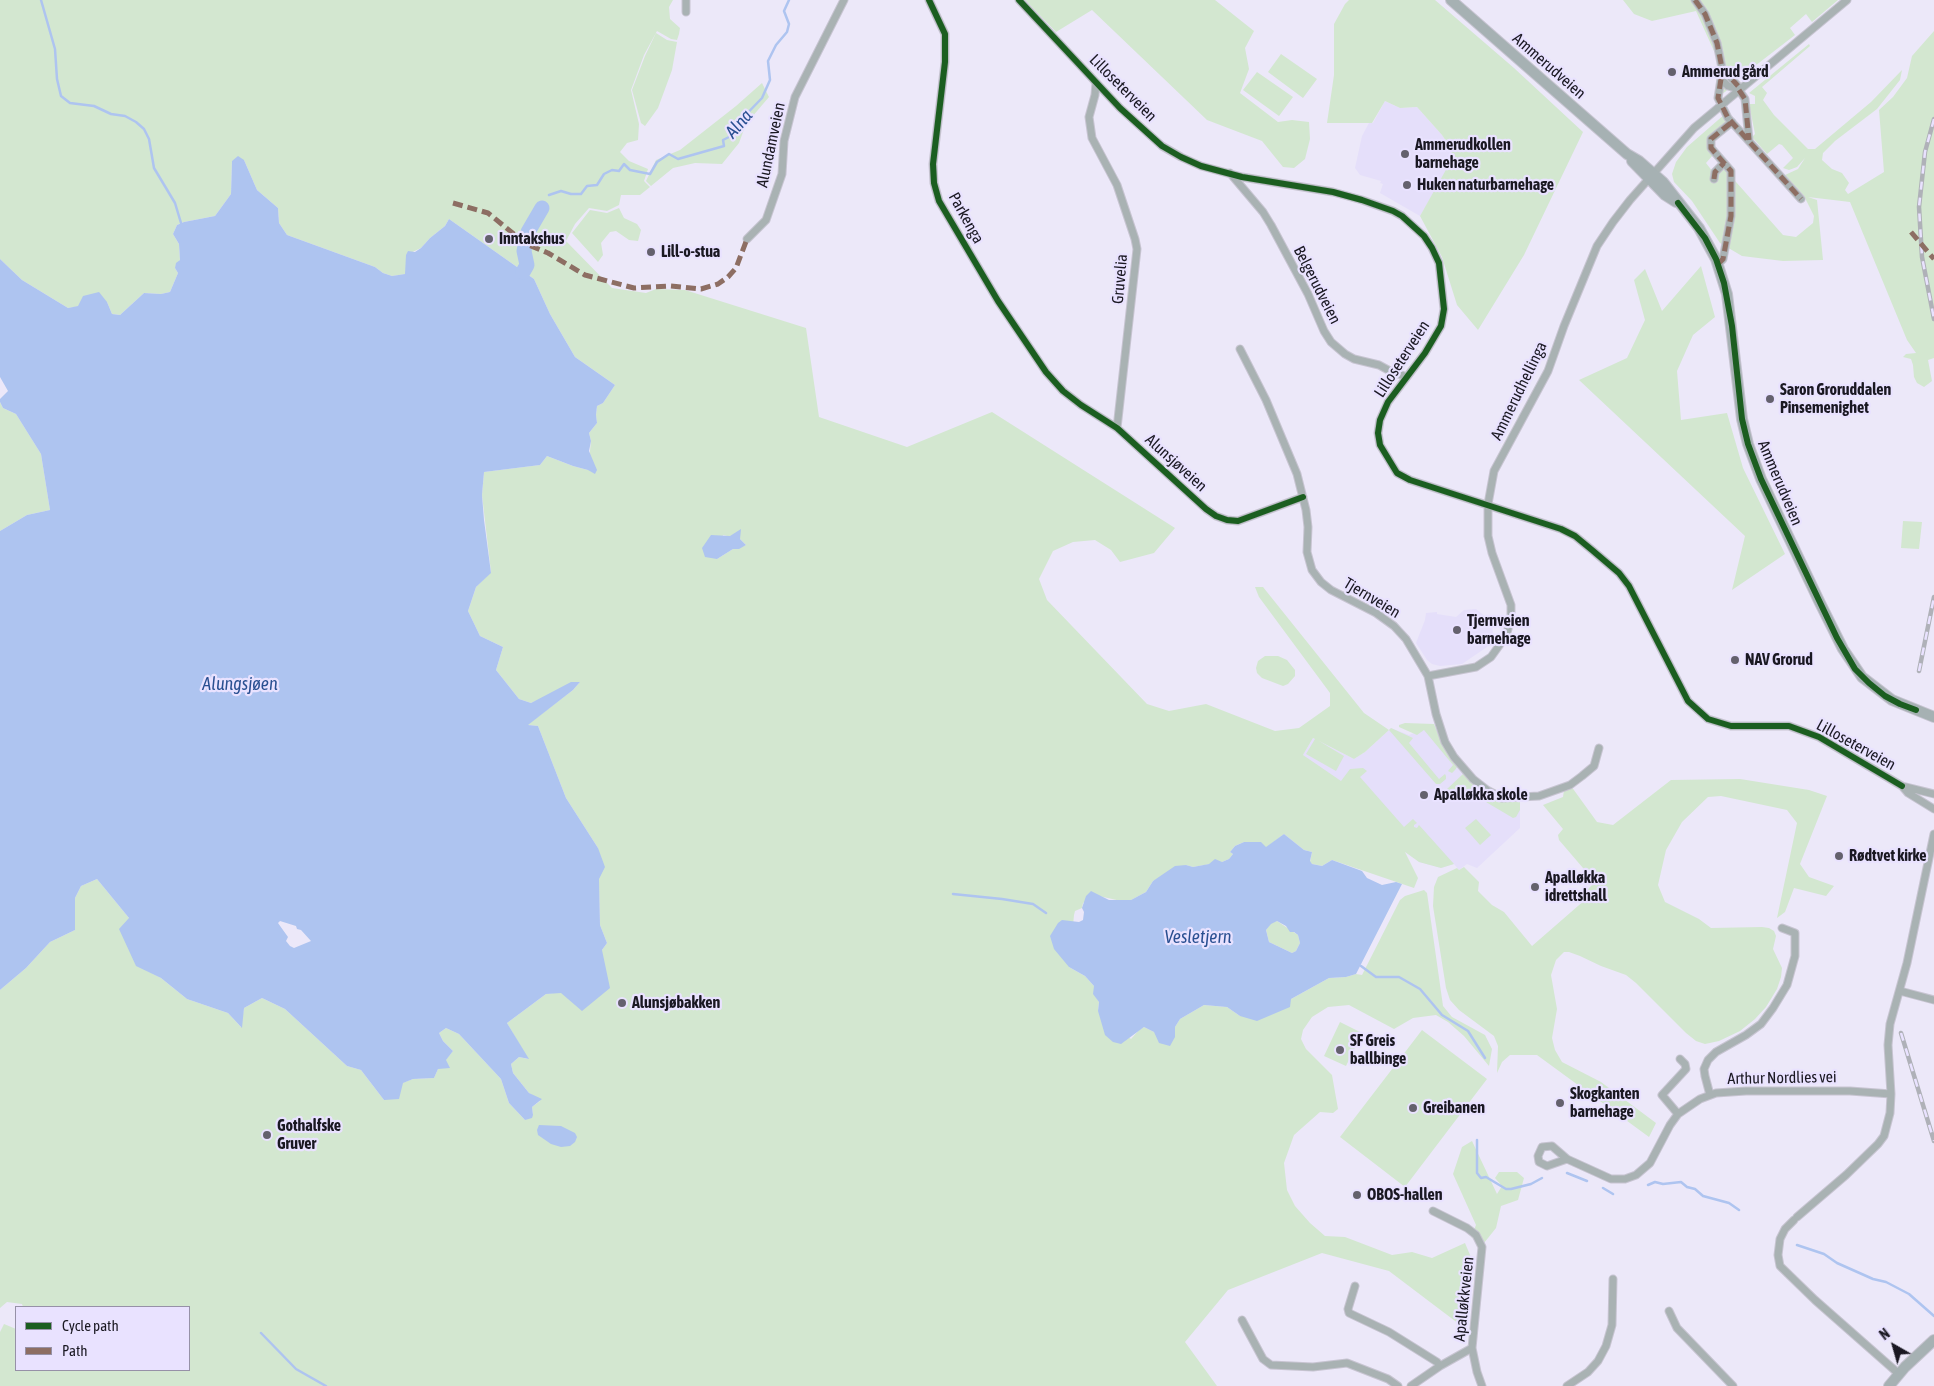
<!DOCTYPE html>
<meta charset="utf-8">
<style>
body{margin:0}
#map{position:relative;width:1934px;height:1386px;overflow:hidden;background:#ece8f9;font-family:"Asap Condensed",sans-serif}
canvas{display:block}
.legend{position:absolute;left:15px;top:1306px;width:175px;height:65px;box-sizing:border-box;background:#e9e2ff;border:1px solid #9691a7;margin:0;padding:6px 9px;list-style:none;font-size:15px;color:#1a1822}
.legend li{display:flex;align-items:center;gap:10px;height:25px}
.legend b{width:25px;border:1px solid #9691a7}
.north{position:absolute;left:1869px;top:1321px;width:50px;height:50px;-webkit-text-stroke:4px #e9e2ff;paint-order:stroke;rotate:322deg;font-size:14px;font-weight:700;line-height:20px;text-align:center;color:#1a1822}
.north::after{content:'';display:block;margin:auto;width:18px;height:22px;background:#1a1822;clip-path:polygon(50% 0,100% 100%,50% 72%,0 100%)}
</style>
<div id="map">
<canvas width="1934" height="1386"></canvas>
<ul class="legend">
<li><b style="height:6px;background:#1b5e20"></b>Cycle path</li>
<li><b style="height:6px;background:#8d6e63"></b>Path</li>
</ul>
<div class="north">N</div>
</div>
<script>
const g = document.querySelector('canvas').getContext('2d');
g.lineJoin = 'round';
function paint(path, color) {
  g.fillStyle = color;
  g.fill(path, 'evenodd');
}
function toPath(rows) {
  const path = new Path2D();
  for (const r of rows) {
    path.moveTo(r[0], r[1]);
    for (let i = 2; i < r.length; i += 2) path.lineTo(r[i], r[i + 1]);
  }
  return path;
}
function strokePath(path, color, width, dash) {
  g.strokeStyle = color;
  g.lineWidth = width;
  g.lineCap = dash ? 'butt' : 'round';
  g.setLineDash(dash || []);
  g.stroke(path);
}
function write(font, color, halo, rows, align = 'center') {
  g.font = font + ' "Asap Condensed",sans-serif';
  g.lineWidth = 4.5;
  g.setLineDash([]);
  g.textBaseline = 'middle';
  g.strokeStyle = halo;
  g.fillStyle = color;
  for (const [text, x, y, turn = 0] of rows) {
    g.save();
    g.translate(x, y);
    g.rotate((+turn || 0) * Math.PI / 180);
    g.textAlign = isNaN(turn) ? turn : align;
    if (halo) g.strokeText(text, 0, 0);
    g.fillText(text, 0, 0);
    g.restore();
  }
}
paint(toPath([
 [1385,101,1400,108,1417,107,1442,135,1451,149,1453,159,1451,165,1420,216,1380,193,1383,184,1380,183,1381,181,1360,175,1355,168,1362,136,1369,123,1373,123],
 [1476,609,1491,621,1494,638,1487,647,1462,664,1440,666,1432,664,1427,660,1416,643,1425,620,1426,613,1437,612,1437,614,1456,617,1464,610],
 [1434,724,1448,754,1464,775,1476,786,1512,801,1520,802,1520,828,1477,868,1467,864,1459,870,1454,864,1441,868,1419,862,1303,755,1313,738,1354,759,1365,752,1391,728,1409,735]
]), '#e5dffa');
paint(toPath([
 [0,0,673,0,669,7,670,19,680,28,679,34,677,40,671,39,657,31,644,55,631,90,639,124,638,140,627,143,620,152,629,161,648,169,644,181,650,187,640,195,621,195,619,205,607,211,589,208,575,224,566,241,612,288,646,293,656,289,685,290,806,328,819,417,907,447,992,412,1175,528,1154,553,1120,562,1111,550,1095,540,1073,542,1053,551,1039,579,1047,600,1147,704,1169,711,1206,704,1275,731,1299,728,1330,706,1330,693,1259,597,1255,587,1263,587,1364,713,1389,730,1391,728,1413,738,1409,743,1439,779,1445,774,1446,776,1446,779,1440,784,1436,784,1389,730,1365,752,1354,759,1319,741,1344,756,1336,771,1306,754,1315,739,1313,738,1303,755,1341,781,1350,769,1363,768,1367,771,1360,777,1404,827,1413,819,1417,823,1414,825,1414,827,1417,828,1419,825,1454,864,1441,868,1419,862,1405,852,1418,878,1414,888,1332,860,1322,866,1312,864,1310,862,1312,852,1304,850,1284,834,1266,848,1244,842,1235,846,1230,852,1233,854,1229,859,1222,862,1193,867,1186,865,1153,881,1146,892,1131,900,1121,901,1099,896,1083,903,1082,908,1075,911,1074,915,1069,967,1085,976,1094,986,1094,993,1099,1002,1098,1011,1131,1039,1139,1030,1144,1027,1154,1032,1175,1037,1175,1027,1180,1019,1204,1005,1227,1007,1240,1016,1291,999,1329,978,1346,977,1356,974,1362,975,1400,900,1405,896,1424,890,1427,893,1443,1006,1452,1017,1485,1035,1492,1049,1489,1066,1464,1036,1448,1022,1436,1015,1413,1018,1394,1029,1349,1005,1328,1007,1312,1017,1303,1030,1301,1039,1306,1049,1332,1075,1338,1109,1333,1113,1320,1112,1294,1135,1284,1163,1287,1190,1295,1206,1310,1223,1325,1236,1345,1237,1392,1255,1412,1252,1432,1258,1465,1243,1473,1262,1463,1327,1389,1271,1322,1253,1228,1290,1185,1342,1217,1386,0,1386,0,1332,4,1324,16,1329,16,1370,189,1370,189,1307,23,1307,22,1304,7,1302,0,1308,0,990,26,968,50,942,75,930,75,898,81,886,97,879,129,918,136,965,161,978,187,999,228,1013,241,1027,244,1008,262,998,285,1009,347,1066,361,1070,384,1100,402,1083,413,1079,434,1078,438,1069,453,1051,443,1041,439,1033,446,1028,459,1034,501,1079,509,1103,525,1120,533,1115,532,1107,540,1101,529,1093,513,1073,511,1064,519,1057,528,1059,507,1023,546,994,561,992,575,1003,602,950,607,943,600,925,598,848,566,798,538,726,527,725,573,690,580,682,531,703,519,699,496,670,503,647,480,636,468,611,476,587,491,572,482,495,484,472,540,465,547,456,573,466,588,470,591,441,589,433,597,423,596,415,597,406,603,403,615,385,575,357,550,314,534,279,449,219,445,226,430,238,421,248,406,255,406,274,392,276,383,273,375,267,287,235,279,223,278,208,257,190,244,160,232,161,231,194,215,216,184,222,177,225,173,234,179,244,180,260,175,268,178,273,170,292,161,294,144,293,120,315,112,314,107,302,68,308,22,280,0,259],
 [723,535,740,539,746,545,733,549,717,559],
 [1025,0,1215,0,1254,31,1245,48,1249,69,1240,93,1278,122,1292,120,1309,122,1310,139,1305,159,1294,168,1283,167,1262,141,1207,120,1092,10,1056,32],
 [1349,0,1435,0,1514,68,1583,132,1524,255,1478,330,1457,305,1442,257,1420,216,1452,159,1451,149,1442,135,1417,107,1400,108,1385,101,1372,123,1327,123,1334,75,1334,24,1345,4],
 [1623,0,1838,0,1812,22,1806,14,1790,28,1795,35,1742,76,1725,92,1715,98,1718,60,1696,11,1652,21,1634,14],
 [1934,31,1934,358,1928,360,1932,381,1924,387,1917,383,1914,377,1913,365,1911,359,1903,357,1906,354,1916,353,1907,340,1850,202,1808,197,1817,200,1823,260,1783,261,1742,256,1720,243,1692,201,1674,182,1672,174,1676,162,1687,147,1725,114,1726,125,1712,137,1713,155,1706,163,1713,172,1721,165,1783,235,1796,237,1813,223,1814,216,1804,196,1785,175,1798,169,1805,158,1797,167,1789,170,1783,168,1793,158,1782,145,1779,144,1767,154,1752,137,1755,134,1749,104,1755,104,1755,96,1749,93,1809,44,1810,46,1762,87,1767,93,1763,100,1774,115,1808,149,1815,149,1871,102,1902,70,1900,80,1877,109,1835,141,1823,153,1822,160,1832,169,1842,173,1849,183,1845,190,1848,194,1884,172,1879,110,1893,97,1907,78,1912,56],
 [656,33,667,40,677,42,672,70,658,108,645,126,641,123,632,90,645,56],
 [1281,54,1317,79,1303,98,1268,72],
 [1257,72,1293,97,1279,116,1243,90],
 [762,83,769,97,746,124,739,143,722,164,695,163,673,168,651,186,646,181,656,160,680,150,736,106],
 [619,208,624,218,637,224,641,230,638,241,629,240,616,231,610,232,601,243,603,255,598,262,572,233,590,210,607,213],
 [1701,266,1715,317,1693,335,1677,371,1681,420,1727,413,1743,468,1785,554,1732,590,1745,536,1579,380,1627,358,1645,320,1634,280,1645,269,1662,311],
 [0,402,3,408,16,414,41,454,50,510,27,515,0,531],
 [1903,521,1922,522,1919,549,1901,548],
 [1265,656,1278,656,1287,660,1295,670,1295,676,1288,684,1283,686,1262,678,1257,673,1256,668,1258,661],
 [1405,723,1434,724,1441,742,1457,767,1455,770,1452,773,1448,771,1453,765,1424,730,1417,735,1399,727,1399,725],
 [1463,774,1476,786,1512,801,1520,802,1520,810,1516,817,1513,818,1486,802,1479,794,1474,798,1462,789,1450,799,1446,795,1446,790],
 [1740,779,1809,790,1827,796,1800,864,1809,877,1834,886,1826,896,1794,888,1785,912,1777,918,1797,823,1787,810,1721,796,1708,797,1682,822,1666,850,1658,885,1665,902,1699,919,1711,928,1762,927,1769,928,1774,931,1776,936,1773,949,1782,968,1781,977,1777,989,1766,1007,1755,1019,1740,1031,1719,1041,1705,1044,1696,1041,1686,1033,1636,983,1626,975,1601,966,1580,956,1569,952,1564,952,1556,960,1551,975,1557,1009,1552,1038,1555,1050,1562,1062,1601,1082,1656,1123,1649,1137,1537,1055,1510,1055,1502,1062,1497,1073,1498,1046,1494,1036,1459,1010,1450,1000,1446,988,1433,906,1434,887,1438,877,1457,868,1459,870,1464,867,1479,882,1478,891,1492,905,1504,912,1532,946,1586,899,1583,894,1595,882,1559,840,1558,835,1563,829,1543,805,1563,797,1564,790,1571,786,1597,822,1613,825,1671,780],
 [1476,819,1491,835,1480,845,1465,828],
 [1277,921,1298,935,1300,943,1296,951,1292,953,1269,942,1266,930,1271,923],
 [1340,1022,1362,1033,1346,1066,1324,1056],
 [1422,1030,1487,1079,1405,1187,1340,1137],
 [1472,1141,1497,1194,1502,1186,1495,1178,1499,1172,1517,1172,1524,1178,1518,1200,1501,1206,1496,1228,1484,1243,1480,1244,1471,1237,1476,1225,1453,1174,1462,1147]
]), '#d3e7d0');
paint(toPath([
 [238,156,244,160,257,190,278,208,279,223,287,235,375,267,383,273,392,276,405,274,406,255,408,251,415,252,421,248,430,238,445,226,449,219,534,279,550,314,575,357,615,385,603,403,597,406,596,415,597,423,589,433,591,441,589,451,597,470,595,474,588,470,573,466,547,456,540,465,484,472,482,495,484,520,491,573,476,587,468,611,480,636,503,647,496,670,519,699,531,703,571,682,580,682,573,690,528,725,538,726,566,798,598,848,605,867,599,879,600,925,607,943,602,950,610,988,582,1011,561,993,546,994,507,1023,529,1059,519,1057,511,1064,513,1073,529,1093,542,1099,532,1107,533,1115,532,1118,525,1120,509,1103,501,1079,459,1034,446,1028,439,1033,443,1041,453,1051,446,1060,450,1068,438,1069,434,1078,413,1079,403,1083,399,1099,384,1100,361,1070,347,1066,285,1009,262,998,244,1008,242,1028,228,1013,187,999,161,978,136,966,119,929,129,918,97,879,81,886,75,898,75,930,50,942,26,968,0,990,0,531,27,515,50,510,41,454,16,414,3,408,0,402,0,399,8,391,0,377,0,259,22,280,68,308,78,306,83,296,99,292,107,302,112,314,120,315,144,293,161,294,170,292,178,273,175,268,176,263,180,260,179,244,173,234,177,225,184,222,215,216,231,194,232,161],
 [280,921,296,926,297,929,301,930,311,941,294,948,290,946,286,941,288,937,278,923],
 [741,529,740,539,746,545,739,549,733,549,717,559,705,557,702,548,711,535,730,536],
 [1284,834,1304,850,1312,852,1310,861,1312,864,1322,866,1332,860,1362,871,1367,878,1382,885,1396,882,1402,884,1356,974,1346,977,1329,978,1291,999,1290,1007,1257,1021,1240,1016,1227,1007,1204,1005,1180,1019,1175,1027,1175,1037,1170,1046,1159,1043,1154,1032,1144,1027,1121,1044,1113,1042,1105,1035,1098,1011,1099,1002,1093,994,1094,986,1085,976,1069,967,1054,949,1050,936,1058,923,1062,920,1079,922,1083,920,1084,912,1082,908,1086,896,1091,891,1109,900,1131,900,1146,892,1153,881,1175,866,1186,865,1193,867,1209,864,1215,859,1222,862,1229,859,1233,854,1230,852,1235,846,1244,842,1261,842,1266,847],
 [1277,921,1286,926,1290,932,1294,932,1298,935,1300,943,1296,951,1292,953,1269,942,1266,930,1271,924],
 [539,1125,561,1126,575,1133,577,1137,575,1142,570,1146,561,1147,551,1144,538,1135,537,1130]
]), '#aec4f0');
strokePath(toPath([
 [41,0,55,49,57,79,61,96,70,103,94,106,111,114,125,116,136,122,144,129,149,139,154,168,175,203,181,223],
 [549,195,561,191,571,194,581,194,587,186,597,185,604,174,612,170,619,171,624,164,630,170,650,174,657,162,669,154,678,159,724,146,723,140,733,135,734,127,762,98,770,80,768,61,776,45,787,32,789,24,784,11,789,0],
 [953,894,1002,899,1033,904,1046,913],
 [1361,966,1376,977,1399,977,1420,989,1442,1015,1468,1031,1485,1058],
 [1477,1140,1477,1173,1481,1178,1486,1177,1506,1189,1511,1189,1531,1184,1542,1178],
 [1567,1173,1587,1181],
 [1648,1185,1655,1182,1663,1184,1681,1182,1687,1187,1695,1189,1703,1196,1729,1203,1739,1210],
 [1603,1188,1613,1194],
 [1797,1245,1824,1254,1837,1263,1873,1279,1886,1282,1909,1294,1934,1316],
 [261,1333,296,1369,326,1386]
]), '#aec4f0', 2.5);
strokePath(toPath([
 [527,241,528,232,542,208],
 [523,272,527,265,524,251,525,246]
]), '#aec4f0', 15);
const street = toPath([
 [929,0,945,34,945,62,933,164,934,183,939,201,998,301,1046,372,1063,391,1081,405,1117,428,1206,509,1216,516,1227,520,1238,521,1303,497],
 [1019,0,1120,108,1162,146,1181,157,1201,166,1242,177,1333,192,1362,200,1393,211,1402,216,1424,236,1432,248,1439,263,1444,309,1441,326,1425,353,1388,402,1380,420,1378,433,1380,445,1397,473,1410,480,1561,529,1575,536,1592,550,1619,573,1629,586,1688,701,1708,719,1731,726,1789,726,1819,737,1902,786],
 [1695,0,1705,14,1717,43,1722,68,1738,86],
 [686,12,686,0],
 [1722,76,1721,79,1728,86,1735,88],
 [1721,79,1718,98,1728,118,1801,199],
 [1096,83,1095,95,1089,117,1092,138,1117,185,1135,239,1137,249,1117,428],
 [1739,90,1745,99,1749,140],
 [1725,102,1847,0],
 [1230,173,1263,212,1271,225,1308,294,1324,331,1331,342,1345,354,1354,359,1379,365,1390,371,1407,377],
 [1714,179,1715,172,1724,163],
 [747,239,766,220,782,174,784,141,795,97,844,0],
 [1718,264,1723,259,1731,216,1731,171,1711,148,1711,139,1732,122],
 [1240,349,1266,400,1297,474,1306,510,1308,527,1307,552,1312,570,1321,582,1331,590,1376,613,1394,626,1406,639,1428,676,1436,714,1445,742,1454,757,1473,779,1487,790,1502,798,1539,796,1570,785,1582,776,1594,766,1599,748],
 [1428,676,1476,667,1491,657,1506,636,1511,618,1511,605,1492,553,1488,536,1488,504,1494,471,1548,371,1564,326,1597,246,1613,222,1630,200,1694,128,1718,108],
 [1934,794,1902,786,1908,793,1934,809],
 [1900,991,1934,1000],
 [1710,1095,1705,1076,1704,1069,1708,1060,1716,1052,1746,1035,1761,1024,1773,1008,1787,985,1795,956,1795,933,1782,928],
 [1678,1114,1662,1095,1686,1069,1685,1064,1680,1059],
 [1567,1159,1547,1166,1539,1162,1538,1156,1542,1147,1552,1146,1567,1159,1611,1179,1625,1179,1636,1175,1650,1163,1670,1125,1678,1114,1700,1099,1716,1093,1746,1091,1850,1091,1891,1094],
 [1433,1211,1467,1228,1476,1235,1482,1247,1472,1348,1477,1372,1482,1386],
 [1797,1217,1846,1175,1878,1144,1884,1136,1890,1113,1891,1094,1888,1045,1890,1024,1907,963,1934,834],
 [1794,1220,1785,1229,1780,1239,1778,1255,1780,1266,1815,1300,1899,1374],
 [1355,1286,1348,1309,1349,1313,1389,1332,1437,1362,1440,1366],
 [1669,1311,1677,1328,1733,1386],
 [1242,1320,1263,1359,1271,1365,1313,1367,1347,1363,1388,1379,1398,1386],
 [1411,1386,1440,1366,1472,1348],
 [1567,1386,1588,1372,1598,1361,1606,1346,1612,1325,1613,1279]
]);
const secondary = toPath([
 [1451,0,1627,154,1639,161,1663,182,1699,228,1716,259,1727,294,1742,419,1748,444,1761,479,1820,603,1843,649,1862,677,1892,700,1934,717],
 [1632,161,1665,195,1676,202],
 [1889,1386,1905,1367,1934,1340]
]);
strokePath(street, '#c7c4d1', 9);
strokePath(secondary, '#c7c4d1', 12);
strokePath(street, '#a9b2b3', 7);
strokePath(secondary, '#a6b1b3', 10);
const rail = toPath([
 [1934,119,1925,152,1919,207,1922,257,1934,319],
 [1919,671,1934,597],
 [1901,1033,1934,1141]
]);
strokePath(rail, '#afb1b8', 4.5);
strokePath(rail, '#e9e2ff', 2.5, [8]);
const streetBridge = toPath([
 [1718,108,1725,102]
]);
strokePath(streetBridge, '#c7c4d1', 9, []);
strokePath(streetBridge, '#a9b2b3', 7);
strokePath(toPath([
 [1695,0,1705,14,1717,43,1722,68,1738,86],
 [1721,79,1718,98,1728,118,1801,199],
 [1739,90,1745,99,1749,140],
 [1714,179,1715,172,1724,163],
 [453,203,488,213,526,244,548,253,585,275,634,288,670,286,701,289,718,284,728,277,736,268,747,239],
 [1911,232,1934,259],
 [1718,264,1723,259,1731,216,1731,171,1711,148,1711,139,1732,122]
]), '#8d6e63', 5, [10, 5]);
strokePath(toPath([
 [929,0,945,34,945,62,933,164,934,183,939,201,998,301,1046,372,1063,391,1081,405,1117,428,1206,509,1216,516,1227,520,1238,521,1303,497],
 [1019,0,1120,108,1162,146,1181,157,1201,166,1242,177,1333,192,1362,200,1393,211,1402,216,1424,236,1432,248,1439,263,1444,309,1441,326,1425,353,1388,402,1380,420,1378,433,1380,445,1397,473,1410,480,1561,529,1575,536,1592,550,1619,573,1629,586,1688,701,1708,719,1731,726,1789,726,1819,737,1902,786],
 [1678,203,1705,238,1716,259,1724,283,1732,326,1742,419,1748,444,1761,479,1837,638,1855,669,1869,683,1885,696,1900,704,1916,710]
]), '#1b5e20', 6);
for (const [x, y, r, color] of [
 [1672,72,5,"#64616d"],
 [1405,154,5,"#64616d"],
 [1407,185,5,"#64616d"],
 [489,239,5,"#64616d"],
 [651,252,5,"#64616d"],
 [1770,399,5,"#64616d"],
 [1457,630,5,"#64616d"],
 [1735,660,5,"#64616d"],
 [1424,795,5,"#64616d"],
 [1839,856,5,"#64616d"],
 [1535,887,5,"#64616d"],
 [622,1003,5,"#64616d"],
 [1340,1050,5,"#64616d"],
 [1560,1103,5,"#64616d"],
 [1413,1108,5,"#64616d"],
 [267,1135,5,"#64616d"],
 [1357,1195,5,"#64616d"]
]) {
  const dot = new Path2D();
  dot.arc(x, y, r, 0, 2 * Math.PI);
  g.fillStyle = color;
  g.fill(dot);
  strokePath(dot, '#e9e2ff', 2);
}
write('16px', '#1a1822', '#e9e2ff', [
 ["Ammerudveien",1549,66,41],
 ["Lilloseterveien",1123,88,45],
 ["Alundamveien",771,145,-78],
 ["Parkenga",966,218,61],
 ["Gruvelia",1120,279,-85],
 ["Belgerudveien",1317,285,63],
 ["Lilloseterveien",1402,359,-57],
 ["Ammerudhellinga",1519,391,-64],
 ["Alunsjøveien",1176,463,42],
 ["Ammerudveien",1780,483,67],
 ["Tjernveien",1372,598,31],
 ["Lilloseterveien",1856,745,29],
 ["Arthur Nordlies vei",1782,1078,-1],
 ["Apalløkkveien",1464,1299,-84]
]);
write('bold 16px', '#1a1822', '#e9e2ff', [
 ["Ammerud gård",1682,72],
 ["Ammerudkollen",1415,145],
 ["barnehage",1415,163],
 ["Huken naturbarnehage",1417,185],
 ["Inntakshus",499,239],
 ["Lill-o-stua",661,252],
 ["Saron Groruddalen",1780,390],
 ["Pinsemenighet",1780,408],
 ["Tjernveien",1467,621],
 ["barnehage",1467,639],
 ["NAV Grorud",1745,660],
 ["Apalløkka skole",1434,795],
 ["Rødtvet kirke",1849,856],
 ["Apalløkka",1545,878],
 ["idrettshall",1545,896],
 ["Alunsjøbakken",632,1003],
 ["SF Greis",1350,1041],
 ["ballbinge",1350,1059],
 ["Skogkanten",1570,1094],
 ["barnehage",1570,1112],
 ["Greibanen",1423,1108],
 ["Gothalfske",277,1126],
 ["Gruver",277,1144],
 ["OBOS-hallen",1367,1195]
], 'left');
write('italic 18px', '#294f91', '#e9e2ff', [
 ["Alna",739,124,-49],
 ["Alungsjøen",240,684],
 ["Vesletjern",1198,937]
]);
</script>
